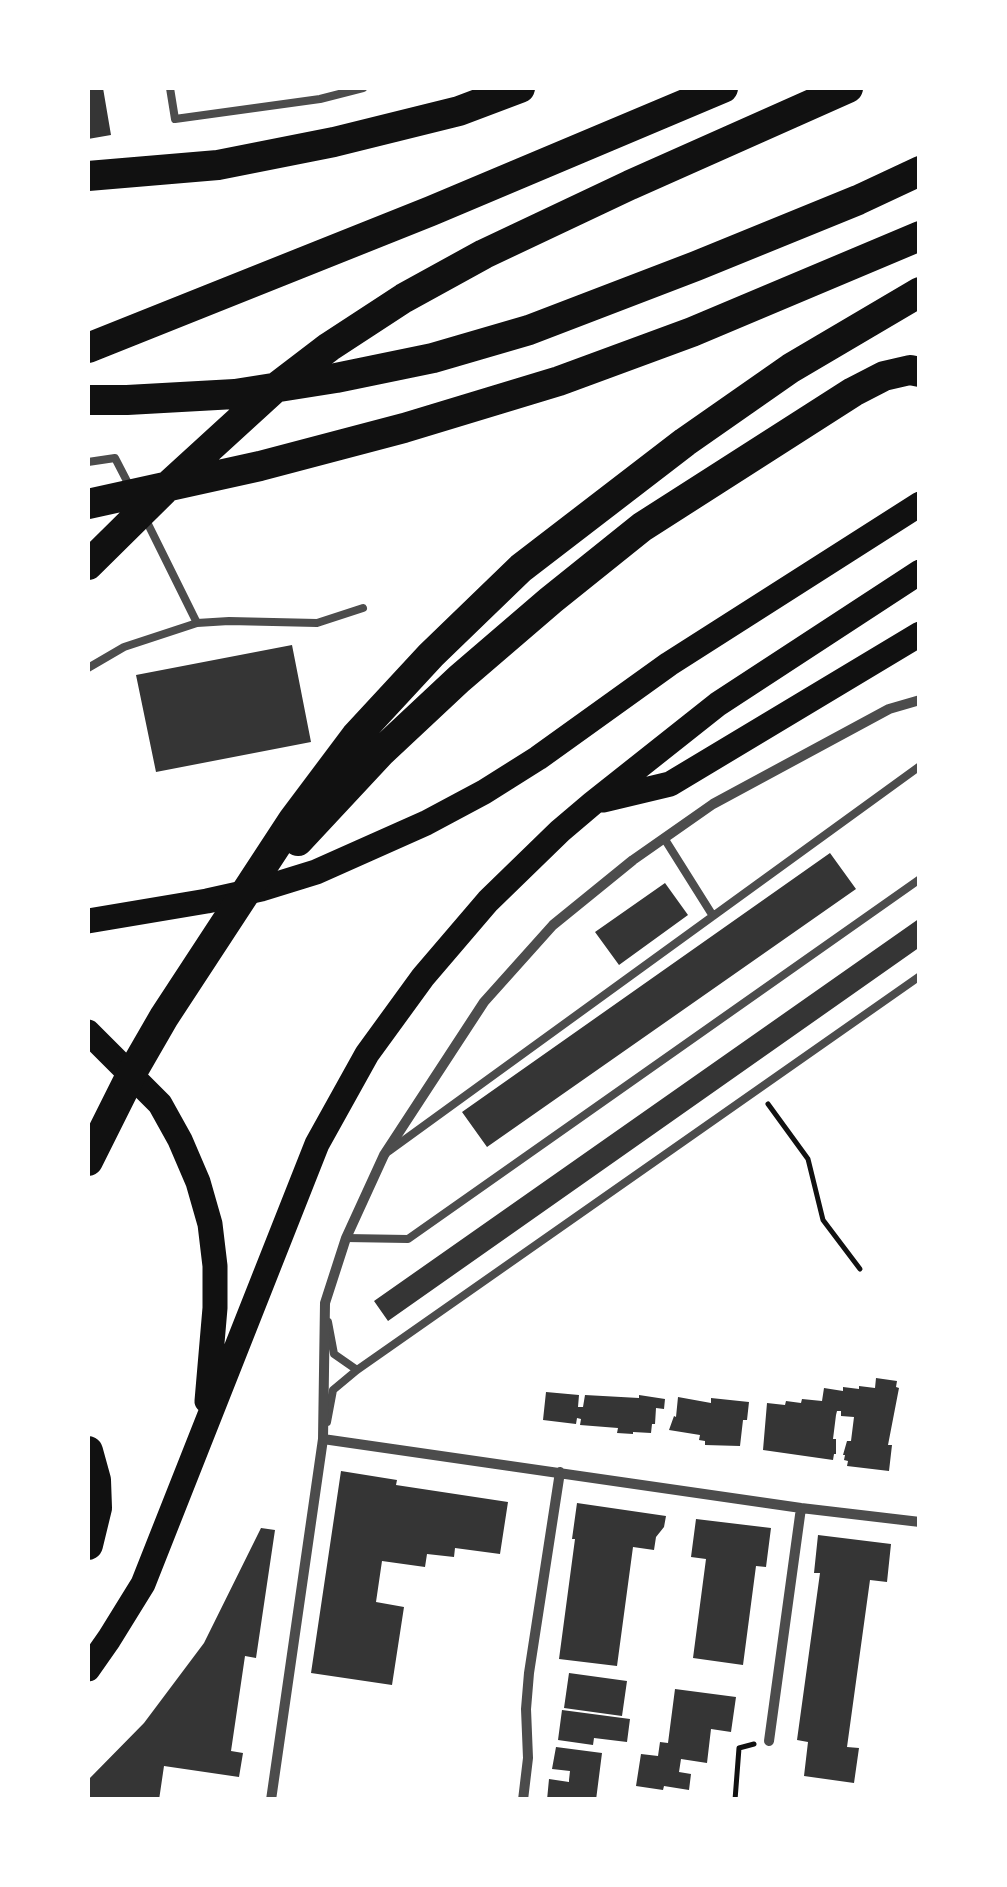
<!DOCTYPE html>
<style>
body{margin:0}
#map{position:relative;width:1007px;height:1887px;overflow:hidden;background:#fff;font-family:Inter,sans-serif}
canvas{display:block}
.frame{position:absolute;inset:0;border:90px solid #fff;pointer-events:none}
</style>
<div id="map">
<canvas width="1007" height="1887"></canvas>
<div class="frame"></div>
</div>
<script>
const g = document.querySelector('canvas').getContext('2d');
g.lineJoin = 'round';
function paint(path, color) {
  g.fillStyle = color;
  g.fill(path, 'evenodd');
}
function toPath(rows) {
  const path = new Path2D();
  for (const r of rows) {
    path.moveTo(r[0], r[1]);
    for (let i = 2; i < r.length; i += 2) path.lineTo(r[i], r[i + 1]);
  }
  return path;
}
function strokePath(path, color, width, dash) {
  g.strokeStyle = color;
  g.lineWidth = width;
  g.lineCap = dash ? 'butt' : 'round';
  g.setLineDash(dash || []);
  g.stroke(path);
}
paint(toPath([
 [88,88,103,88,111,135,88,139],
 [292,645,311,742,156,772,136,675],
 [830,853,856,889,487,1147,462,1112],
 [665,883,688,915,619,965,595,932],
 [920,918,920,947,388,1321,374,1301],
 [876,1378,897,1381,896,1387,899,1388,888,1445,892,1445,889,1471,847,1466,848,1461,844,1460,845,1455,843,1455,847,1441,851,1441,854,1417,841,1416,841,1411,837,1411,836,1415,833,1439,836,1439,836,1454,834,1454,833,1460,763,1450,767,1403,785,1405,786,1401,801,1403,802,1399,822,1401,824,1388,843,1391,843,1387,859,1389,859,1386,875,1388],
 [546,1392,579,1395,578,1407,583,1407,585,1395,639,1398,639,1395,665,1399,664,1409,656,1408,655,1424,652,1424,651,1433,633,1432,633,1434,617,1433,618,1428,580,1425,581,1419,577,1418,576,1424,543,1420],
 [678,1397,711,1403,711,1398,749,1402,747,1420,743,1420,740,1446,705,1445,705,1441,699,1440,700,1435,669,1430,674,1416,676,1417],
 [341,1471,397,1480,396,1485,508,1502,500,1554,455,1548,454,1557,427,1554,425,1567,382,1561,376,1602,404,1607,392,1685,311,1673],
 [577,1503,666,1516,664,1527,656,1537,654,1550,633,1547,617,1666,559,1659,575,1539,572,1539],
 [696,1519,771,1528,766,1567,756,1566,743,1665,693,1658,706,1559,691,1557],
 [261,1528,275,1530,256,1658,245,1656,231,1751,243,1753,239,1777,164,1766,159,1800,88,1800,88,1780,144,1723,204,1643],
 [818,1535,891,1544,887,1582,870,1580,847,1747,859,1748,854,1783,804,1776,808,1742,797,1740,820,1573,814,1573],
 [569,1673,627,1681,622,1716,564,1708],
 [675,1689,736,1697,731,1732,711,1729,707,1763,681,1759,679,1772,691,1774,689,1790,664,1786,663,1790,636,1786,641,1754,658,1756,660,1742,668,1743],
 [562,1710,630,1719,627,1742,594,1738,593,1745,558,1740],
 [556,1747,602,1753,596,1800,547,1800,549,1779,569,1782,569,1780,570,1771,552,1769]
]), '#353535');
strokePath(toPath([
 [768,1104,808,1159,823,1220,860,1269],
 [735,1800,739,1748,754,1744]
]), '#111', 5);
strokePath(toPath([
 [170,88,175,119,320,99,363,88],
 [88,462,115,458,130,487],
 [145,518,197,623],
 [88,668,124,647,197,623,229,621,317,623,363,608],
 [664,838,713,916],
 [389,1151,920,766],
 [346,1238,408,1239,920,879],
 [328,1322,334,1354,357,1370],
 [327,1422,333,1390,357,1370,920,976]
]), '#4c4c4c', 8);
strokePath(toPath([
 [323,1439,801,1508,920,1522],
 [769,1741,801,1508],
 [271,1800,323,1439,325,1303,346,1238,384,1155,484,1002,553,925,633,860,713,804,889,709,920,700],
 [523,1800,528,1758,526,1709,529,1673,560,1472]
]), '#4c4c4c', 10);
strokePath(toPath([
 [603,800,670,784,920,634],
 [88,921,207,901,261,889,316,872,426,823,484,792,538,758,669,664,920,504],
 [88,1032,160,1104,180,1140,198,1182,210,1224,215,1266,215,1308,207,1401],
 [88,1669,109,1639,143,1584,317,1144,367,1054,423,977,488,901,560,831,593,803,718,704,920,572]
]), '#111', 25);
strokePath(toPath([
 [88,176,218,165,334,142,459,111,520,88],
 [88,348,431,211,723,88],
 [88,400,127,400,235,394,336,378,433,358,529,330,696,266,858,200,920,171],
 [88,504,260,466,404,428,559,381,692,332,920,236],
 [88,565,170,484,274,389,329,347,404,298,484,254,630,185,848,88],
 [298,841,381,752,459,679,551,600,642,527,853,392,884,376,910,370,920,372],
 [88,1161,134,1069,164,1017,293,820,356,736,431,655,521,568,685,442,791,368,920,292],
 [88,1451,96,1480,97,1508,88,1545]
]), '#111', 30);
</script>
